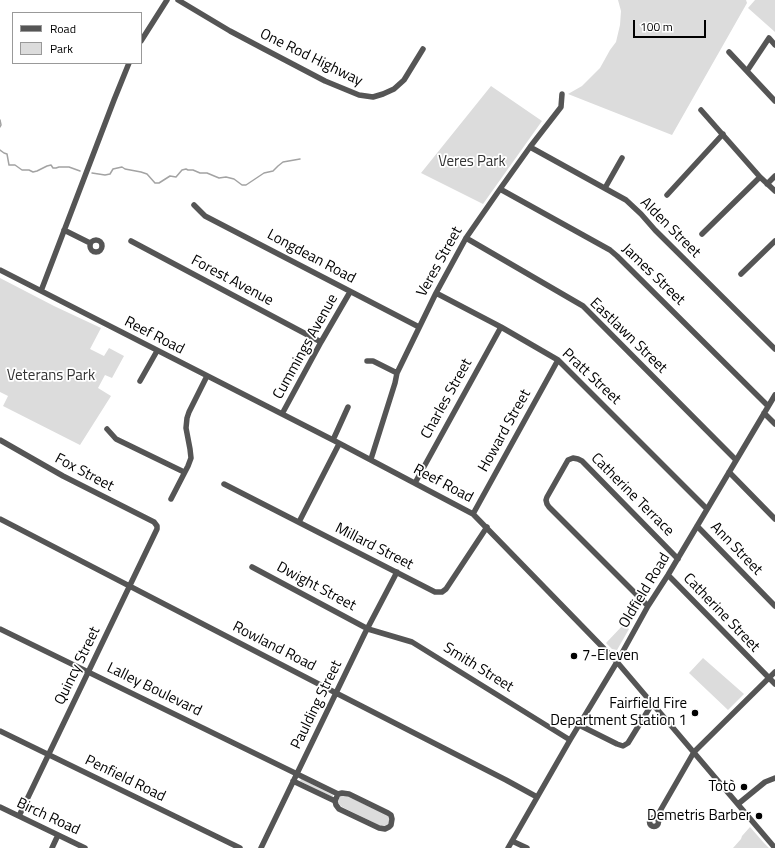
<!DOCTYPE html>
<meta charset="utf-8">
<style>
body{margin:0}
#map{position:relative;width:775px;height:848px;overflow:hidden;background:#fff;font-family:"Titillium Web",sans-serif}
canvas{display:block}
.legend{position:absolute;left:12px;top:12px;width:130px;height:52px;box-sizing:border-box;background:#fff;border:1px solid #999;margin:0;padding:5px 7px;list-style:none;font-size:12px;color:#000}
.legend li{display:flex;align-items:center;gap:8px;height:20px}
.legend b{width:20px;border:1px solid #999}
.scale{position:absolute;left:633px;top:20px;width:73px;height:18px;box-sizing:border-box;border:2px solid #000;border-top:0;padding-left:5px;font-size:12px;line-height:14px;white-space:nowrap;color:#000;-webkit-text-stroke:3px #fff;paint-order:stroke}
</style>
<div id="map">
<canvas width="775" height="848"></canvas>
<ul class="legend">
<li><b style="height:5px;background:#555"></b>Road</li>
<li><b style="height:11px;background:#dcdcdc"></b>Park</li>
</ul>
<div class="scale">100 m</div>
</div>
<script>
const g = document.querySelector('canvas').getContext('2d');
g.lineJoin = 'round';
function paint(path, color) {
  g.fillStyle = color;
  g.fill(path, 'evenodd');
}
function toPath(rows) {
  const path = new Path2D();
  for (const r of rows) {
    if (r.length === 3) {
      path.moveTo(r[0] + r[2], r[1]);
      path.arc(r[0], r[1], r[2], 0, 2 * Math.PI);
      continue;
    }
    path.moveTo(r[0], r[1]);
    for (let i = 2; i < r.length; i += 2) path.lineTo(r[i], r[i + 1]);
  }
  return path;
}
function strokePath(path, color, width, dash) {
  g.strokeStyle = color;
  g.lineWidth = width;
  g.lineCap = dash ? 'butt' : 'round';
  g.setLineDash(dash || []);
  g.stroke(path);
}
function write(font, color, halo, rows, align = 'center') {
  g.font = font + ' "Titillium Web",sans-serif';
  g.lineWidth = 3.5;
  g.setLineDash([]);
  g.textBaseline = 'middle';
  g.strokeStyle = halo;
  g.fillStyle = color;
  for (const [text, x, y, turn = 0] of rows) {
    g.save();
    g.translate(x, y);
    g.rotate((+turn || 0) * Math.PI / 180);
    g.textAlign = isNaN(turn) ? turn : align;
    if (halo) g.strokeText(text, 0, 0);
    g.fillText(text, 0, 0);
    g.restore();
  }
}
paint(toPath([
 [618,0,746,0,747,3,672,135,568,94,582,86,600,68,610,50,616,42,620,25,621,11],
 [755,0,775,0,775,32,748,8],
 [491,86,542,121,483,204,421,173],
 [0,278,54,306,101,328,90,349,104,356,109,348,124,356,112,378,105,375,98,388,111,396,80,445,3,406,8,396,0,392],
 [624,624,629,629,617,650,612,649,606,643],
 [703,658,744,694,728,710,689,673],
 [301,779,302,779,333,795,333,796,332,797,300,781],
 [343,795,344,795,388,815,390,819,389,823,386,826,381,826,342,807,339,804,338,801,340,796],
 [750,827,764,843,769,848,733,848,741,839,742,836]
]), '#dcdcdc');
strokePath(toPath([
 [0,120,1,125,0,127],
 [0,150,4,153,7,154,9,165,15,165,22,170,29,170,33,172,37,171,47,166,51,165,53,168,56,168,59,167,69,167,80,171],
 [92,173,105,175,110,174,113,169,122,167,125,169,141,172,147,174,155,183,159,183,170,176,176,177,182,170,186,169,188,170,193,170,200,173,207,173,219,178,226,177,234,179,242,185,246,185,264,173,273,171,278,166,283,162,300,159]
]), '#a3a3a3', 1.5);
strokePath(toPath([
 [178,0,230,31,264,49,325,81,359,95,373,97,383,94,394,89,404,80,423,49],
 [141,41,167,0],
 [729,52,775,101],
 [747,71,769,38,775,45],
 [701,110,760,177,775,191],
 [530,147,626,200,641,214,655,230,775,349],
 [767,184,775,176],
 [605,188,622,158],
 [500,189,610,250,617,256,768,406],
 [667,195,723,134],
 [194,205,205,216,419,327],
 [64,230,90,243],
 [702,234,760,177],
 [466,238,583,306,736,460],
 [96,246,6],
 [131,241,321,342],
 [0,270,333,440,473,514,617,662,775,848],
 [741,274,775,241],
 [41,291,114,100,129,63],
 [436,293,501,327,558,360,707,509],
 [367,361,373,361,397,373],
 [140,381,157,351],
 [764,413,775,424],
 [282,414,321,342,350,292],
 [107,429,116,439,184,472],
 [0,440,63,476,154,522,157,526,157,529,19,816],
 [333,440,348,407],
 [371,459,395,383,397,373,436,293,466,238,500,189,530,147,561,107,562,94],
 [729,472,775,519],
 [415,483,501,327],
 [224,484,435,592,442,592,446,589,487,527],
 [171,499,188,466,191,458,190,449,186,428,187,418,189,412,207,376],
 [473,514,558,360],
 [0,519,336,693,506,780,537,797],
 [299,522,339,444],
 [697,526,775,606],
 [252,567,368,629,412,642,570,740],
 [668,575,775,684],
 [648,606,549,507,547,504,546,500,547,497,568,460,573,458,578,459,582,461,678,559],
 [0,629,338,794],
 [579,725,617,744,623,746,628,743,652,704],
 [0,731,240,848],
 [293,781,335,801],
 [342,793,349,794,388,813,391,815,392,819,391,825,389,827,385,829,379,828,339,809,336,805,335,801,338,794,342,793],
 [738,804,765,782,775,778],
 [0,807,85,848],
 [654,822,4.5],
 [656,818,694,752,775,672],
 [512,841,527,848],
 [52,848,58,835],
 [261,848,365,633,397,572],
 [508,848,570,740,617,662,648,606,668,575,775,395]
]), '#555', 5.5);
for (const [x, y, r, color] of [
 [574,656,4,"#000"],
 [695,713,4,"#000"],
 [744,787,4,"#000"],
 [759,816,4,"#000"]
]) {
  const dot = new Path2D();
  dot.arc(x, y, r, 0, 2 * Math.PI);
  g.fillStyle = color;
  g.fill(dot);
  strokePath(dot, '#fff', 1.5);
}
write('15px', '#000', '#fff', [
 ["One Rod Highway",311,58,26],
 ["Alden Street",670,228,45],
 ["Longdean Road",311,257,28],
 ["Veres Street",440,262,-61],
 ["James Street",653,275,44],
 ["Forest Avenue",232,281,28],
 ["Reef Road",154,336,27],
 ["Eastlawn Street",628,336,44],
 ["Cummings Avenue",306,347,-61],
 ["Pratt Street",591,377,43],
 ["Charles Street",447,399,-61],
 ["Howard Street",505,431,-61],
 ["Fox Street",84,473,28],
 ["Reef Road",443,484,28],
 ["Catherine Terrace",632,495,45],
 ["Millard Street",374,547,27],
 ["Ann Street",736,549,46],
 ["Dwight Street",316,587,28],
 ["Oldfield Road",645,591,-59],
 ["Catherine Street",721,613,46],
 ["Rowland Road",274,647,27],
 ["Quincy Street",78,666,-64],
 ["Smith Street",478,668,32],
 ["Lalley Boulevard",154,690,26],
 ["Paulding Street",317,705,-64],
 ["Penfield Road",125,779,26],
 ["Birch Road",48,817,25]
]);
write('15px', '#333', '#fff', [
 ["Veres Park",472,162],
 ["Veterans Park",51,376]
]);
write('15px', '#000', '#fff', [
 ["7-Eleven",582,656,"left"],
 ["Fairfield Fire",687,704],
 ["Department Station 1",687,721],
 ["Totò",736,787],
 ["Demetris Barber",751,816]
], 'right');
</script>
